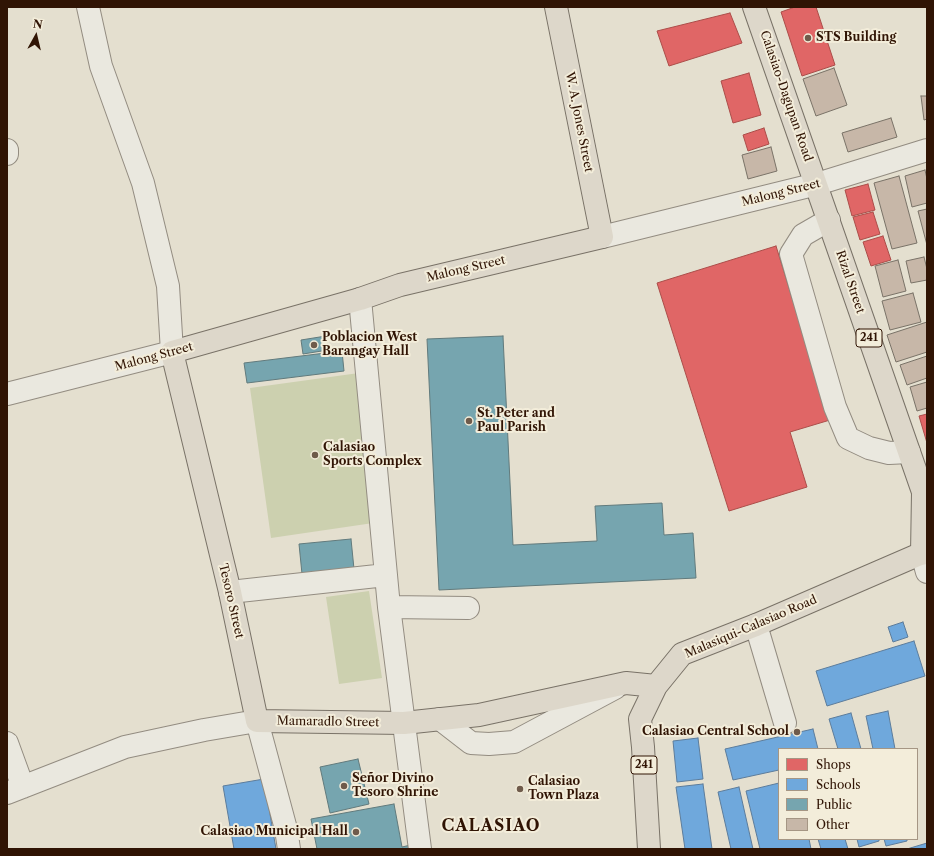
<!DOCTYPE html>
<meta charset="utf-8">
<style>
body{margin:0}
#map{position:relative;width:934px;height:856px;overflow:hidden;background:#e4dfcf;font-family:"Libre Caslon Text",serif}
canvas{display:block}
.frame{position:absolute;inset:0;border:8px solid #301404;pointer-events:none}
.legend{position:absolute;left:778px;top:748px;width:140px;height:92px;box-sizing:border-box;background:#f3edda;border:1px solid #a59684;margin:0;padding:5px 7px;list-style:none;font-size:12px;color:#301404}
.legend li{display:flex;align-items:center;gap:8px;height:20px}
.legend b{width:20px;border:1px solid #a59684}
.north{position:absolute;left:16px;top:16px;width:40px;height:40px;-webkit-text-stroke:3px #f3edda;paint-order:stroke;rotate:8deg;font-size:11px;font-weight:700;line-height:16px;text-align:center;color:#301404}
.north::after{content:'';display:block;margin:auto;width:14px;height:18px;background:#301404;clip-path:polygon(50% 0,100% 100%,50% 72%,0 100%)}
</style>
<div id="map">
<canvas width="934" height="856"></canvas>
<div class="frame"></div>
<ul class="legend">
<li><b style="height:11px;background:#e06666"></b>Shops</li>
<li><b style="height:11px;background:#6fa8dc"></b>Schools</li>
<li><b style="height:11px;background:#76a5af"></b>Public</li>
<li><b style="height:11px;background:#c7b7a8"></b>Other</li>
</ul>
<div class="north">N</div>
</div>
<script>
const g = document.querySelector('canvas').getContext('2d');
g.lineJoin = 'round';
function paint(path, color) {
  g.fillStyle = color;
  g.fill(path, 'evenodd');
}
function toPath(rows) {
  const path = new Path2D();
  for (const r of rows) {
    path.moveTo(r[0], r[1]);
    for (let i = 2; i < r.length; i += 2) path.lineTo(r[i], r[i + 1]);
  }
  return path;
}
function strokePath(path, color, width, dash) {
  g.strokeStyle = color;
  g.lineWidth = width;
  g.lineCap = dash ? 'butt' : 'round';
  g.setLineDash(dash || []);
  g.stroke(path);
}
function write(font, color, halo, rows, align = 'center') {
  g.font = font + ' "Libre Caslon Text",serif';
  g.lineWidth = 4;
  g.setLineDash([]);
  g.textBaseline = 'middle';
  g.strokeStyle = halo;
  g.fillStyle = color;
  for (const [text, x, y, turn = 0] of rows) {
    g.save();
    g.translate(x, y);
    g.rotate((+turn || 0) * Math.PI / 180);
    g.textAlign = isNaN(turn) ? turn : align;
    if (halo) g.strokeText(text, 0, 0);
    g.fillText(text, 0, 0);
    g.restore();
  }
}
paint(toPath([
 [359,373,380,522,271,538,250,388],
 [369,591,382,678,339,684,326,597]
]), '#ccd0af');
const shops = toPath([
 [795,7,816,7,835,65,802,76,781,12,795,7],
 [730,13,742,43,669,66,657,31,730,13],
 [749,73,761,115,733,123,721,81,749,73],
 [764,128,769,144,748,151,743,135,764,128],
 [868,184,875,210,852,216,845,190,868,184],
 [873,212,880,234,860,240,853,217,873,212],
 [883,236,891,260,871,266,863,242,883,236],
 [776,246,830,420,790,432,807,487,729,511,657,283,776,246],
 [927,414,927,443,919,416,927,414]
]);
paint(shops, '#e06666');
strokePath(shops, '#ab4d49', 1);
const schools = toPath([
 [903,622,908,637,893,642,888,627,903,622],
 [914,641,925,676,827,706,816,671,914,641],
 [888,711,895,749,873,749,866,716,888,711],
 [851,713,861,749,838,749,829,719,851,713],
 [813,729,818,749,779,749,779,770,733,780,725,749,813,729],
 [698,738,703,779,677,782,673,741,698,738],
 [264,779,276,849,234,849,223,786,264,779],
 [779,783,779,839,809,839,811,849,760,849,746,791,779,783],
 [703,784,712,849,685,849,676,787,703,784],
 [739,787,753,849,731,849,718,792,739,787],
 [818,839,845,839,848,849,821,849,818,839],
 [857,839,879,839,879,841,859,847,857,839],
 [884,839,907,839,907,841,886,846,884,839],
 [927,843,927,849,907,849,927,843]
]);
paint(schools, '#6fa8dc');
strokePath(schools, '#5c7c9b', 1);
const public = toPath([
 [326,336,328,350,303,354,301,340,326,336],
 [503,336,513,545,597,541,595,506,662,503,664,535,693,533,696,578,439,590,427,339,503,336],
 [342,351,344,371,247,383,244,363,342,351],
 [351,539,354,569,302,574,299,544,351,539],
 [358,759,369,804,330,813,320,767,358,759],
 [394,804,402,847,415,844,416,849,317,849,311,819,394,804]
]);
paint(public, '#76a5af');
strokePath(public, '#617a7c', 1);
const building = toPath([
 [834,68,847,105,816,116,803,79,834,68],
 [921,96,927,96,927,119,924,120,921,96],
 [891,118,897,137,848,152,842,133,891,118],
 [771,147,777,171,748,179,742,155,771,147],
 [925,170,927,179,927,203,912,207,905,176,925,170],
 [899,176,917,243,892,249,874,183,899,176],
 [927,209,927,245,918,211,927,209],
 [924,257,927,269,927,280,911,283,906,261,924,257],
 [898,260,906,291,883,297,875,266,898,260],
 [913,293,921,322,890,330,882,301,913,293],
 [927,322,927,352,896,362,887,335,927,322],
 [927,356,927,378,907,385,900,365,927,356],
 [927,382,927,408,917,411,910,387,927,382]
]);
paint(building, '#c7b7a8');
strokePath(building, '#797267', 1);
const minor = toPath([
 [7,150,7,154],
 [829,220,803,235,791,254,835,407,848,438,869,448,889,453,909,452],
 [602,237,817,184,927,150],
 [360,299,389,607,420,849],
 [7,394,172,352,168,286,143,183,101,66,88,7],
 [922,554,927,572],
 [230,592,386,575],
 [389,607,468,608],
 [756,625,785,723],
 [440,719,471,743,489,744,514,742,615,688],
 [7,743,23,787],
 [7,793,125,747,204,730,257,721,286,829,289,849]
]);
const major = toPath([
 [556,7,602,237,400,285,360,299,172,352,230,592,257,721,404,723,479,715,626,683,656,686],
 [754,7,923,492,922,554],
 [649,849,643,747,640,719,656,686,682,654,756,625,927,551]
]);
strokePath(minor, '#938c81', 24);
strokePath(major, '#797267', 24);
strokePath(minor, '#eae8df', 22);
strokePath(major, '#ddd7ca', 22);
for (const [x, y, r, color] of [
 [808,38,4,"#6f5b4b"],
 [314,345,4,"#6f5b4b"],
 [469,421,4,"#6f5b4b"],
 [315,455,4,"#6f5b4b"],
 [797,732,4,"#6f5b4b"],
 [344,786,4,"#6f5b4b"],
 [520,789,4,"#6f5b4b"],
 [356,832,4,"#6f5b4b"]
]) {
  const dot = new Path2D();
  dot.arc(x, y, r, 0, 2 * Math.PI);
  g.fillStyle = color;
  g.fill(dot);
  strokePath(dot, '#f3edda', 1.5);
}
for (const [x, y, w] of [
 [869,338,26],
 [644,765,26]
]) {
  const box = new Path2D();
  box.roundRect(x - w / 2, y - 9, w, 18, 3);
  g.fillStyle = '#f3edda';
  g.fill(box);
  strokePath(box, '#301404', 1);
}
write('bold 11px', '#301404', null, [
 ["241",869,338],
 ["241",644,765]
]);
write('bold 12px', '#301404', '#f3edda', [
 ["STS Building",816,38],
 ["Poblacion West",322,338],
 ["Barangay Hall",322,352],
 ["St. Peter and",477,414],
 ["Paul Parish",477,428],
 ["Calasiao",323,448],
 ["Sports Complex",323,462],
 ["Calasiao Central School",789,732,"right"],
 ["Señor Divino",352,779],
 ["Tesoro Shrine",352,793],
 ["Calasiao",528,782],
 ["Town Plaza",528,796],
 ["Calasiao Municipal Hall",348,832,"right"]
], 'left');
write('12px', '#301404', '#f3edda', [
 ["Calasiao-Dagupan Road",786,96,71],
 ["W. A. Jones Street",579,122,79],
 ["Malong Street",781,193,-14],
 ["Malong Street",466,269,-13],
 ["Rizal Street",850,282,71],
 ["Malong Street",154,357,-15],
 ["Tesoro Street",231,601,77],
 ["Malasiqui-Calasiao Road",751,627,-23],
 ["Mamaradlo Street",328,722,1]
]);
g.letterSpacing = '1px';
write('bold 16px', '#301404', '#f3edda', [
 ["CALASIAO",491,826]
]);
g.letterSpacing = '0px';
</script>
